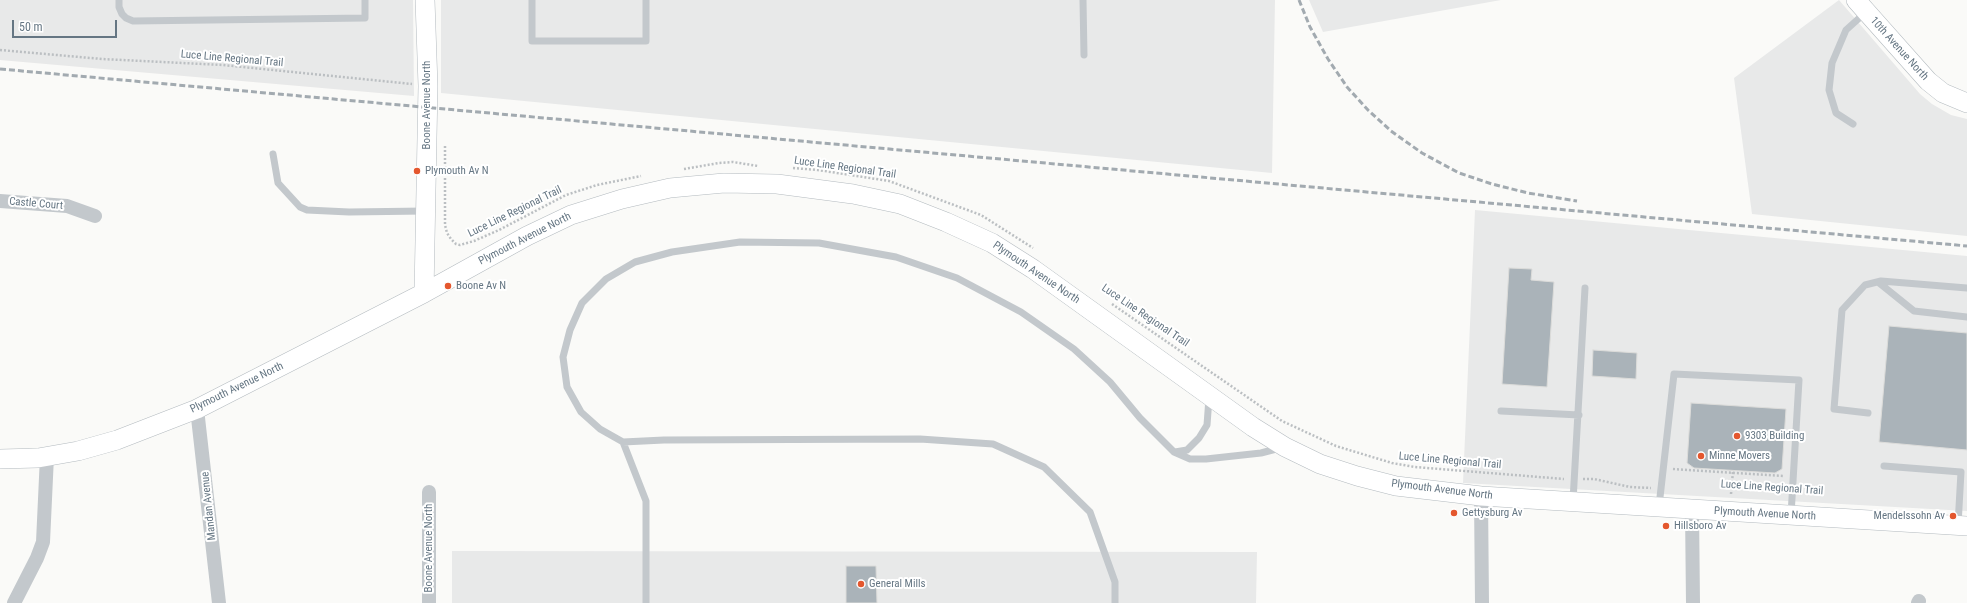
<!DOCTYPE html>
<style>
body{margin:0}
#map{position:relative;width:1967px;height:603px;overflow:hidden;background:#fafaf8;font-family:"Roboto Condensed",sans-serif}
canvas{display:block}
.scale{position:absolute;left:12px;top:20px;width:105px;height:18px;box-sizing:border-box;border:2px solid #657683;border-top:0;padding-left:5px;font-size:12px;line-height:14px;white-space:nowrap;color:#657683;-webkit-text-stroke:3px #fff;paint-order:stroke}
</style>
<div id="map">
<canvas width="1967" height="603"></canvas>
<div class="scale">50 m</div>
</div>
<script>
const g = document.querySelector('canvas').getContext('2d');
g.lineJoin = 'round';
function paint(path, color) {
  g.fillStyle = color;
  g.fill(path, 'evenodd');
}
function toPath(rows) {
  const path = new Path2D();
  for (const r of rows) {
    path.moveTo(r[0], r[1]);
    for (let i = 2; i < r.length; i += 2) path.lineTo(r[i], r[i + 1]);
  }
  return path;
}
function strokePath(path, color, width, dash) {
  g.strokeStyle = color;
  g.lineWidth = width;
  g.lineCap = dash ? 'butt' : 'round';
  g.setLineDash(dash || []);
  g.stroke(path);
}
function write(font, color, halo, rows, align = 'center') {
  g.font = font + ' "Roboto Condensed",sans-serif';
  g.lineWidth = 4;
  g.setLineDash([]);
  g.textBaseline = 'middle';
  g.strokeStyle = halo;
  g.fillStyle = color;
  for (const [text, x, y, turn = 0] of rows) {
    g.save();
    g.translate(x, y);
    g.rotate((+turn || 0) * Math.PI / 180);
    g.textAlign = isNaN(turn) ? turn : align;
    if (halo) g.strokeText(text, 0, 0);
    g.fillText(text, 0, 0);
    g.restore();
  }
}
paint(toPath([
 [0,0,413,0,414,96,0,60],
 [441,0,1275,0,1272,173,441,93],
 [1309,0,1501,0,1323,32],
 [1839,0,1920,94,1932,104,1951,115,1967,119,1967,236,1752,214,1734,78],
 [1475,210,1967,256,1967,511,1463,483],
 [452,551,1257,552,1256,603,452,603]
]), '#e8e9e9');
const building = toPath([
 [1509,268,1532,269,1531,280,1554,282,1547,387,1502,384,1509,268],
 [1889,326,1967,333,1967,450,1879,442,1889,326],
 [1593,350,1637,353,1636,379,1592,376,1593,350],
 [1691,403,1786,409,1782,469,1775,473,1694,468,1687,463,1691,403],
 [846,566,876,566,877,603,846,603,846,566]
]);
paint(building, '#aab3b9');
strokePath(building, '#dcdcda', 1);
const secondary = toPath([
 [1856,0,1928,81,1943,93,1967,103],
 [424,293,428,86,425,0],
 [0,459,38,458,78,451,117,440,197,409,424,293,527,236,571,215,622,199,670,188,724,183,777,184,853,194,900,204,946,222,992,243,1033,269,1253,427,1285,447,1320,464,1357,476,1396,486,1481,496,1967,526]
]);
strokePath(secondary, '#b3babf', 20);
strokePath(toPath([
 [0,50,102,59,223,65,412,84],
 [445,146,445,225,447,233,451,239,456,244,460,245,474,241,499,230,566,195,597,185,641,176],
 [793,168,818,170,889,181,981,215,1033,248],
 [684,169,719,163,733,162,758,166],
 [1112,304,1282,421,1336,446,1392,463,1415,467,1564,479],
 [1673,469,1784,476],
 [1583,479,1594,479,1630,487,1651,488],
 [1731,494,1733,471]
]), '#bbbfc2', 2.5, [2, 2]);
strokePath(toPath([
 [119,0,119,7,122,14,126,18,133,21,365,18,365,0],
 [532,0,532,41,646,41,646,0],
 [1083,0,1084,55],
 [1853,124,1836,113,1829,90,1832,63,1846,30,1866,12],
 [273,154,278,183,300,207,307,210,349,212,425,211],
 [1878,282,1914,311,1967,317],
 [1501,411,1579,415],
 [1868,413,1834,409,1842,310,1865,285,1881,281,1967,288],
 [623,442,646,501,646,603],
 [1175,452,1187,450,1199,438,1207,425,1209,398],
 [1884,466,1961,472,1958,525],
 [1573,501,1585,288],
 [1659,506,1674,374,1799,380,1791,515],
 [1115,603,1115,582,1090,512,1044,467,993,444,920,439,664,440,623,442,600,429,581,412,567,387,563,357,570,330,582,303,606,279,635,262,672,252,740,242,819,243,896,257,957,278,1021,312,1074,349,1110,382,1140,418,1174,452,1190,459,1206,459,1261,453,1280,448]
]), '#c3c8cc', 7);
strokePath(toPath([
 [0,201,67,206,95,216],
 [197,409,219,603],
 [1481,496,1482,603],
 [1692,509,1693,603],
 [14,603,37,558,43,542,47,456],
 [429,603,429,492],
 [1918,603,1919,601]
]), '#c3c8cc', 14);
strokePath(secondary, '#fff', 19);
strokePath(toPath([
 [1299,0,1310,27,1328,59,1347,87,1368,110,1391,131,1422,153,1459,173,1492,184,1528,193,1577,201],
 [0,69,1967,246]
]), '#a2aab0', 3, [6, 3]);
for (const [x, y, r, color] of [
 [417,171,4,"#e4572e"],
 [448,286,4,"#e4572e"],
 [1737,436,4,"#e4572e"],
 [1701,456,4,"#e4572e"],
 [1454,513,4,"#e4572e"],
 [1953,516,4,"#e4572e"],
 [1666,526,4,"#e4572e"],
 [861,584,4,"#e4572e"]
]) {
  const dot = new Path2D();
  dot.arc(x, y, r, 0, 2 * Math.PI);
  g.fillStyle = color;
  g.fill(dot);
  strokePath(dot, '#fff', 1.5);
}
write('11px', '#657683', '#fff', [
 ["10th Avenue North",1899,49,48],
 ["Luce Line Regional Trail",232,59,5],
 ["Boone Avenue North",427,105,-90],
 ["Luce Line Regional Trail",845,168,8],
 ["Castle Court",36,204,5],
 ["Luce Line Regional Trail",515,212,-26],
 ["Plymouth Avenue North",525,239,-27],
 ["Plymouth Avenue North",1036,273,34],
 ["Luce Line Regional Trail",1145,316,34],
 ["Plymouth Avenue North",237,388,-26],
 ["Luce Line Regional Trail",1450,461,5],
 ["Luce Line Regional Trail",1772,488,4],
 ["Plymouth Avenue North",1442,490,7],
 ["Mandan Avenue",209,506,-96],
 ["Plymouth Avenue North",1765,514,3],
 ["Boone Avenue North",429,548,-90]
]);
write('11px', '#657683', '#fff', [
 ["Plymouth Av N",425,171],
 ["Boone Av N",456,286],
 ["9303 Building",1745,436],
 ["Minne Movers",1709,456],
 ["Gettysburg Av",1462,513],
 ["Mendelssohn Av",1945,516,"right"],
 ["Hillsboro Av",1674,526],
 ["General Mills",869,584]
], 'left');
</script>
